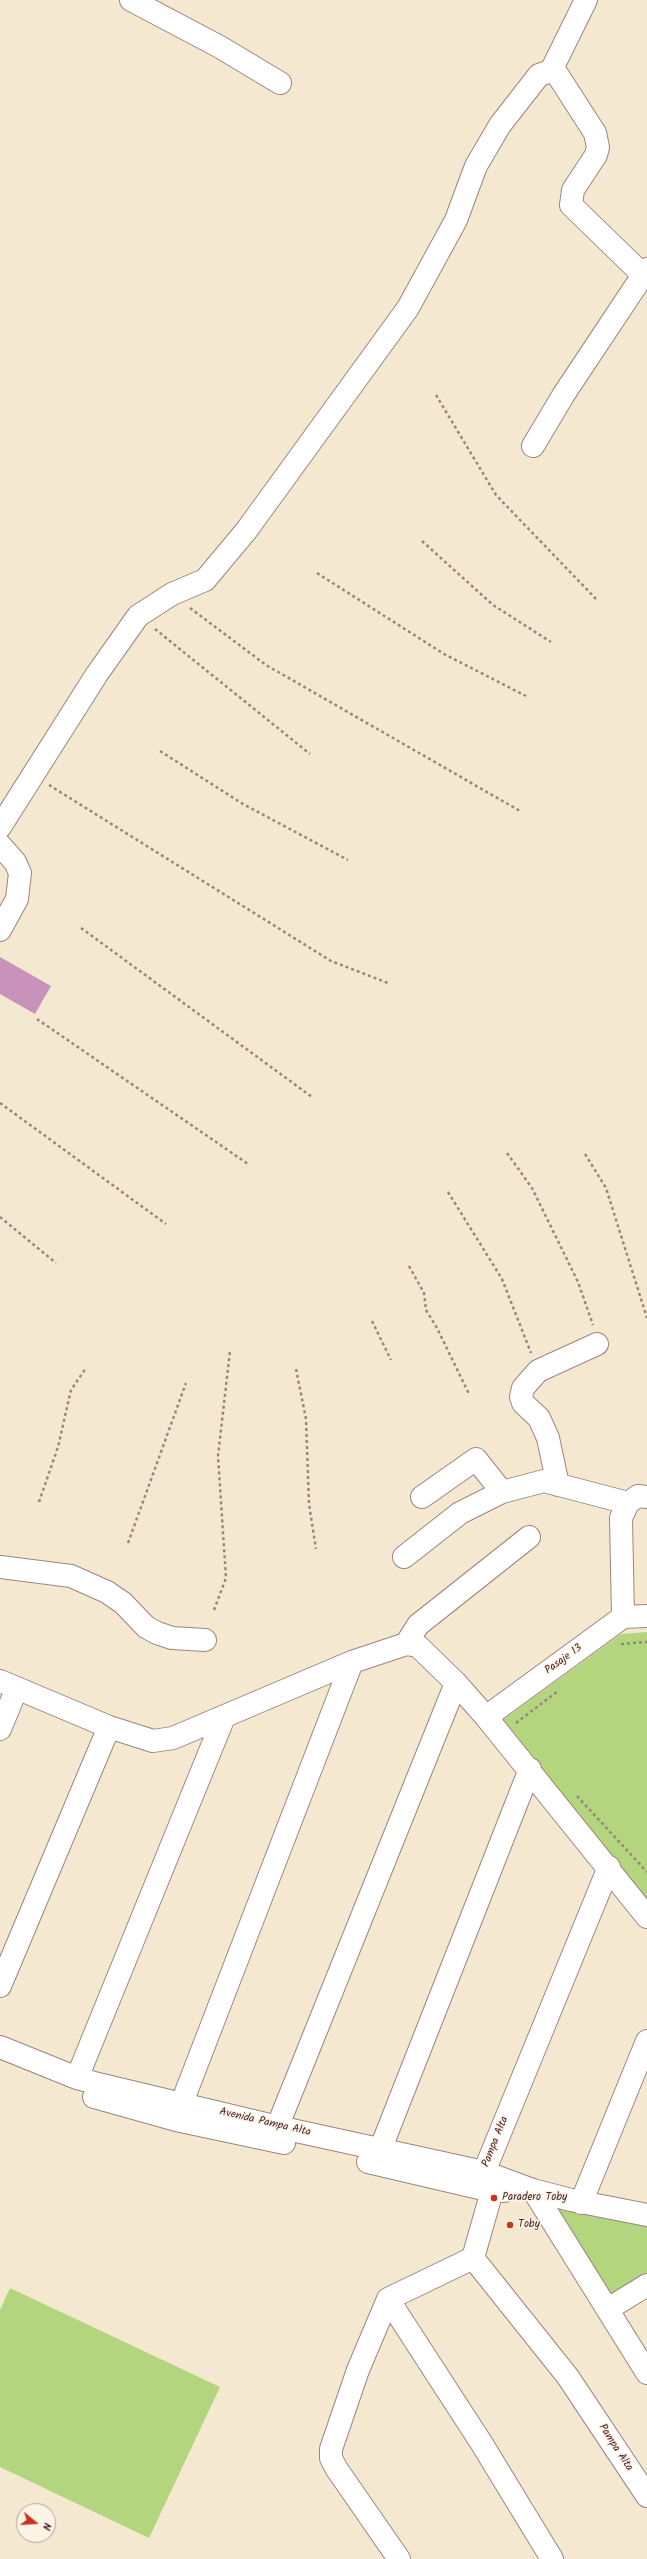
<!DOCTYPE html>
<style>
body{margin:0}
#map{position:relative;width:647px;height:2559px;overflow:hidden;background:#f4e9d0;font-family:Kalam,sans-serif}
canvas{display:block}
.north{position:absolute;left:16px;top:2503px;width:40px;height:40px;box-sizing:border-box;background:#fcf5e5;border:1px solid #b59f9b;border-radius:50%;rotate:108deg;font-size:11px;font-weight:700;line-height:16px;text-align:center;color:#4a1f2b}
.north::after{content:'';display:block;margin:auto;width:14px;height:18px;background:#c8321e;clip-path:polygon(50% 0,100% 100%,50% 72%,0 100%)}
</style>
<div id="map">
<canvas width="647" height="2559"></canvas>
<div class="north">N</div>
</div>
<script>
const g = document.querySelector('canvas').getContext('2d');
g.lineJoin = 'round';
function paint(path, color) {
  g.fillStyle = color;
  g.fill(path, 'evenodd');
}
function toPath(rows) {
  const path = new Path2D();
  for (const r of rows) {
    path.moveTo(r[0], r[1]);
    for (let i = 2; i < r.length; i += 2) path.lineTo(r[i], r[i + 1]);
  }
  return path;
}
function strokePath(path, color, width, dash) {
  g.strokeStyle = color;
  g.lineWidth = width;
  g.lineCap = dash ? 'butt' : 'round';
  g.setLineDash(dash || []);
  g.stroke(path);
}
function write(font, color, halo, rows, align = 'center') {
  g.font = font + ' Kalam,sans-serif';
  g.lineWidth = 3;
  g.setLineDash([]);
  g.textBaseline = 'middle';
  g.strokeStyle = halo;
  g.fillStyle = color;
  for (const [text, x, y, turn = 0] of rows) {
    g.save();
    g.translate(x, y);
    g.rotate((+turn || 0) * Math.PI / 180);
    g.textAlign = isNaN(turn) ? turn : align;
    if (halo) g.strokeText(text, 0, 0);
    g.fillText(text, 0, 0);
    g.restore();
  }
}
paint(toPath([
 [647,1632,647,1907,500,1722,621,1634],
 [553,2206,647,2226,647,2276,617,2295,610,2294],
 [10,2288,220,2387,149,2538,0,2467,0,2310]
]), '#b3d57d');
paint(toPath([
 [0,957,51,986,35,1014,0,994]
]), '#c793ba');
const minor = toPath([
 [131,0,220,47,280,83],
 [551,71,586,0],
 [533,446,564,394,647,269],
 [0,827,97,674,138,616,172,594,205,580,246,531,408,308,456,220,476,166,500,125,539,75,551,71,557,74,595,133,598,147,596,155,573,190,571,205,643,275],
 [0,845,15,862,20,873,17,899,0,930],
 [558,1485,548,1438,539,1418,523,1403,521,1397,523,1388,538,1371,597,1344],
 [422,1497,476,1459,502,1492],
 [404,1557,460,1513,502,1492,544,1481,628,1503],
 [0,1567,71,1576,107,1592,123,1603,146,1627,157,1633,172,1638,205,1640],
 [623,1617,621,1518,628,1503,638,1496,647,1497],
 [406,1644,418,1625,529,1537],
 [0,1681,109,1727,153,1741,173,1738,352,1662,406,1644,418,1646,456,1683,486,1717,647,1917],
 [486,1717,623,1617,647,1616],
 [0,1729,17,1688],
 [609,1867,484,2172,492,2191,473,2258,568,2377,647,2496],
 [0,1986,109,1727],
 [0,2047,77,2078,98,2084,278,2127,484,2172,533,2190,571,2200,647,2215],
 [77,2078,224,1717],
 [94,2097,176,2120,284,2143],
 [176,2118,352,1662],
 [272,2140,456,1683],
 [368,2162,492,2191,504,2191],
 [375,2163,530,1769],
 [533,2190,647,2373],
 [581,2203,647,2041],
 [388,2299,482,2444,552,2559],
 [608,2309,647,2285],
 [399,2559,336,2468,331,2458,331,2449,358,2370,388,2299,473,2258]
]);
strokePath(minor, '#9f847e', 24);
strokePath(toPath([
 [436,395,496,495,597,600],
 [422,541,493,605,551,642],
 [317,573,444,654,526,696],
 [190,608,266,665,520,811],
 [155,629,310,754],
 [160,751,243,804,348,860],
 [49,785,331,961,388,983],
 [81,928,312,1097],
 [37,1019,248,1164],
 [0,1103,166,1224],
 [507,1153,532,1188,578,1282,593,1325],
 [585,1154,606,1188,647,1318],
 [448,1192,502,1279,531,1353],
 [0,1217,56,1263],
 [409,1266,424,1293,426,1310,437,1328,469,1394],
 [372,1321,391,1360],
 [296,1369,306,1419,309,1504,316,1549],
 [39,1502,58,1447,71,1390,86,1368],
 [128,1543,186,1383],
 [214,1610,226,1578,218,1456,230,1351],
 [621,1644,647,1642],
 [516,1723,558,1691],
 [577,1796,647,1872]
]), '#9f847e', 2.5, [3, 3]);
strokePath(minor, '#fff', 22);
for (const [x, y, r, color] of [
 [494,2198,4,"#c8321e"],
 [510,2225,4,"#c8321e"]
]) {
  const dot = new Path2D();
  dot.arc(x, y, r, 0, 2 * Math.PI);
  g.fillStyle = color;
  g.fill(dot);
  strokePath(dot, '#fcf5e5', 1.5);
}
write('11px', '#4a1f2b', '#fcf5e5', [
 ["Pasaje 13",564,1660,-36],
 ["Avenida Pampa Alta",265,2123,13],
 ["Pampa Alta",496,2142,-68],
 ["Pampa Alta",615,2448,57]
]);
write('11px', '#4a1f2b', '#fcf5e5', [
 ["Paradero Toby",502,2198],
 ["Toby",518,2225]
], 'left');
</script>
